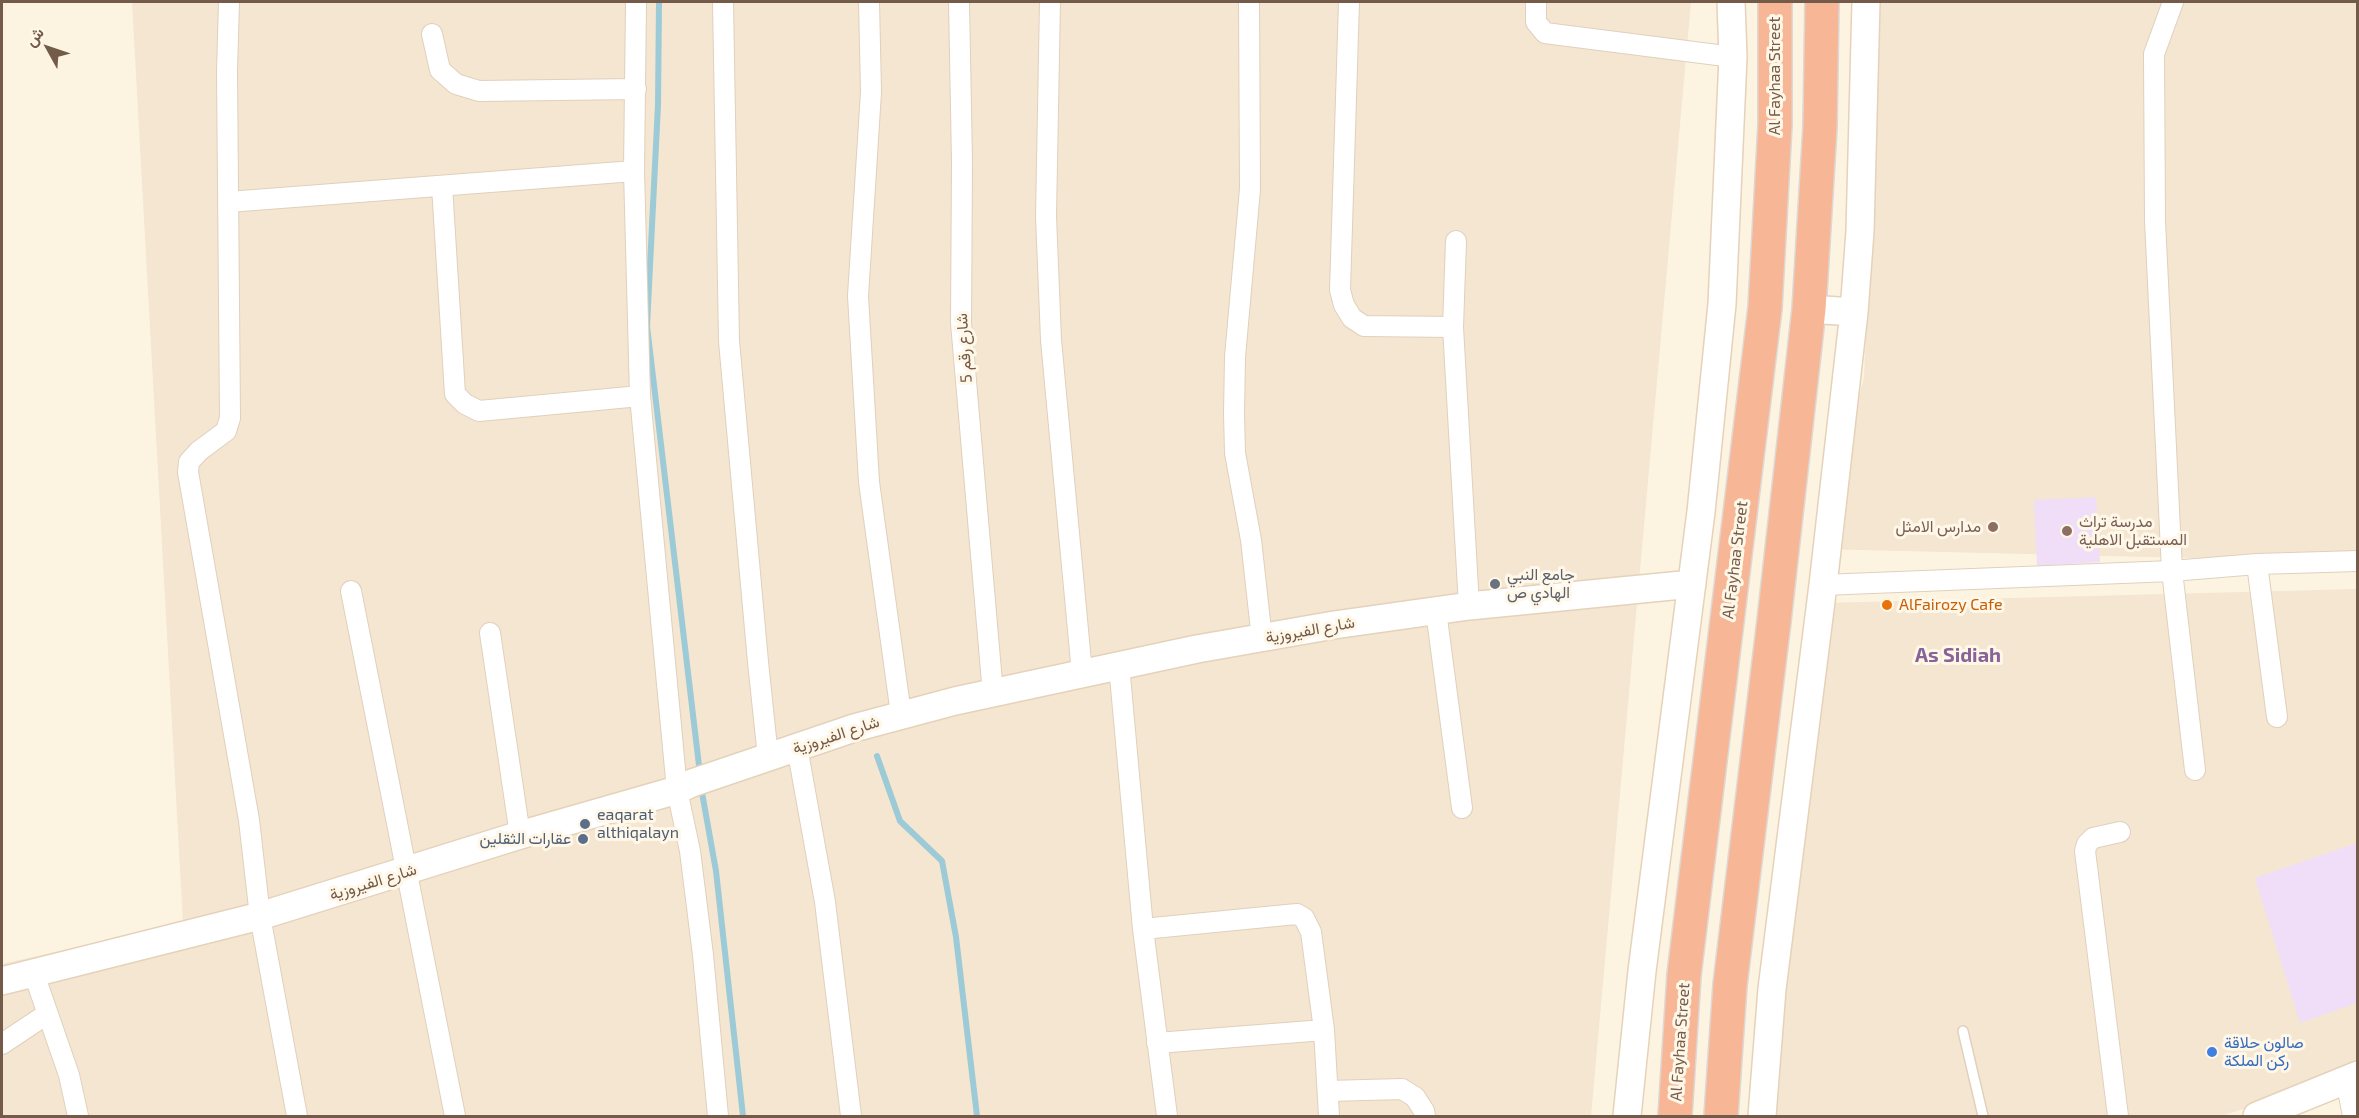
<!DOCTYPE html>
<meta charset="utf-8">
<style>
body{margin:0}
#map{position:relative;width:2359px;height:1118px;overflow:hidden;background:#fcf4e1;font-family:"Exo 2",Vazirmatn,sans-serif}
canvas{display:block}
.frame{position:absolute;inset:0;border:3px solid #745a48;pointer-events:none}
.north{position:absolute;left:18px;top:18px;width:60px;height:60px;-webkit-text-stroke:4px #fff7e7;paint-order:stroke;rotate:310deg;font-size:16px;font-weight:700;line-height:24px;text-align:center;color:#745a48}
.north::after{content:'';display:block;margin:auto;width:21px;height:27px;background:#745a48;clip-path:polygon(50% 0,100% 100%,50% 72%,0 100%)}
</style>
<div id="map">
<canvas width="2359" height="1118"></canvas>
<div class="frame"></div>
<div class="north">ش</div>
</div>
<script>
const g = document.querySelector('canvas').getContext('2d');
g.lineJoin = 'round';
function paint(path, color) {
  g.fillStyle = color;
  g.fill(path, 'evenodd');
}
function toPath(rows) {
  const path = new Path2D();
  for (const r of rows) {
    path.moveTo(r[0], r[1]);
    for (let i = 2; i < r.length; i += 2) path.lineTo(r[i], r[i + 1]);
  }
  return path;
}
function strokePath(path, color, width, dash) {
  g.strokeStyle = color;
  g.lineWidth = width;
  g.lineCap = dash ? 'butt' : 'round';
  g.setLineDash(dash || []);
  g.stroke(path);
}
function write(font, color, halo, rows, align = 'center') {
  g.font = font + ' "Exo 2",Vazirmatn,sans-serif';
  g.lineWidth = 6;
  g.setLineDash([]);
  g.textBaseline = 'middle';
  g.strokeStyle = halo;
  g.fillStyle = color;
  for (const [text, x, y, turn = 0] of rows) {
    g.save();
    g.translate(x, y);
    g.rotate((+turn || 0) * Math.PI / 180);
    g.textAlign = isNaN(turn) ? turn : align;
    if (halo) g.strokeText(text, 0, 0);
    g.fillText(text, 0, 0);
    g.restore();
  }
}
paint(toPath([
 [132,2,1691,2,1591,1116,2,1116,2,964,183,923],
 [1880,2,2357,2,2357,562,1820,549,1864,377],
 [2357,589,2357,1071,2222,1116,1764,1116,1825,603]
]), '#f4e6d0');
paint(toPath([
 [2096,497,2100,562,2037,566,2034,500],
 [2357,843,2357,1003,2300,1023,2255,878]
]), '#f0def8');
strokePath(toPath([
 [659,2,658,105,647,326,700,774],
 [877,756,900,821,942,861,956,937,977,1116],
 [701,787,716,871,743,1116]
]), '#9ccad7', 6);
const lane = toPath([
 [1963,1031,1983,1116]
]);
const street = toPath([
 [229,2,227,71,230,418,226,431,199,451,189,462,188,472,249,820,260,916,297,1116],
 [636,2,634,171,640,396,677,790,690,851,703,955,718,1116],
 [723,2,729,341,758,662,768,757],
 [869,2,871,92,858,296,869,482,901,714],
 [959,2,962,162,961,323,993,694],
 [1050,2,1046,216,1051,340,1082,673],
 [1249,2,1250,189,1235,357,1234,414,1235,453,1251,540,1262,639],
 [1349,2,1340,290,1344,305,1352,318,1364,326,1453,327],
 [1536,2,1536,22,1545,33,1733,57],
 [2173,2,2154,54,2155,221,2172,571,2195,770],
 [432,34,440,70,456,84,479,91,636,89],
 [442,186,455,394,465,404,479,411,640,396],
 [228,202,634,171],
 [1456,241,1453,327,1469,606],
 [2257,564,2277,717],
 [1823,585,2172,571,2257,564,2358,561],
 [351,591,455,1116],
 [1436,611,1462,808],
 [490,633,520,835],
 [1119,665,1143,929,1167,1116],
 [797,747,825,902,851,1116],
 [1143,929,1286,915,1297,914,1304,918,1311,932,1324,1030,1329,1116],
 [34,974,69,1075,78,1116],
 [1157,1043,1324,1030],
 [2,1044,47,1014],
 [2346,1080,2353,1116],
 [1328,1091,1402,1089,1415,1097,1424,1111,1425,1116],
 [2118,1116,2085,851,2087,844,2093,838,2120,832]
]);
const secondary = toPath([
 [1809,309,1854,312],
 [2,981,260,916,520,835,677,790,692,783,854,728,955,701,1197,649,1334,625,1469,606,1692,584],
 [1627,1116,1642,971,1701,512,1722,304,1733,57,1731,2],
 [1762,1116,1772,989,1823,585,1854,312,1860,231,1866,2],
 [2257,1116,2358,1075]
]);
const highway = toPath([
 [1675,1116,1684,975,1765,308,1775,125,1775,2],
 [1721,1116,1730,985,1774,621,1809,309,1820,127,1822,2]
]);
strokePath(lane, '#e0d0bd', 12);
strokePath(street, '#e0d0bd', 22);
strokePath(secondary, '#e5d2bb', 30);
strokePath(highway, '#ded7d3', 36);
strokePath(lane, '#fff', 9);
strokePath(street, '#fff', 20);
strokePath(secondary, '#fff', 27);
strokePath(highway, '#f7b797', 33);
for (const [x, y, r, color] of [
 [1993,527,6,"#8d6e63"],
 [2067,531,6,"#8d6e63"],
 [1495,584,6,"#6b7280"],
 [1887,605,6,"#e8710a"],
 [585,824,6,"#5c6f8a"],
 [583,839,6,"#5c6f8a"],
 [2212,1052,6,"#3f7fe0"]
]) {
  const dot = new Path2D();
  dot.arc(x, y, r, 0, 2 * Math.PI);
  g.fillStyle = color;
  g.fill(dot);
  strokePath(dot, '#fff7e7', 2);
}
write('16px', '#745a48', '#fff7e7', [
 ["Al Fayhaa Street",1775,76,-90],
 ["شارع رقم 5",964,348,-94],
 ["Al Fayhaa Street",1735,560,-83],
 ["شارع الفيروزية",1310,630,-10],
 ["شارع الفيروزية",836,735,-18],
 ["شارع الفيروزية",373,882,-17],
 ["Al Fayhaa Street",1680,1042,-86]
]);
write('16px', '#785e54', '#fff7e7', [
 ["مدرسة تراث",2079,522],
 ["المستقبل الاهلية",2079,540],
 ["مدارس الامثل",1981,527,"right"]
], 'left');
write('16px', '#5b616d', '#fff7e7', [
 ["جامع النبي",1507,575],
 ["الهادي ص",1507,593]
], 'left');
write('16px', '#c56008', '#fff7e7', [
 ["AlFairozy Cafe",1899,605]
], 'left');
write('16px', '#4e5e75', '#fff7e7', [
 ["eaqarat",597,815],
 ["althiqalayn",597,833],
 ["عقارات الثقلين",571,839,"right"]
], 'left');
write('16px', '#366cbe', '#fff7e7', [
 ["صالون حلاقة",2224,1043],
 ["ركن الملكة",2224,1061]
], 'left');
write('bold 20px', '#896397', '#fff7e7', [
 ["As Sidiah",1958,655]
]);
</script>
